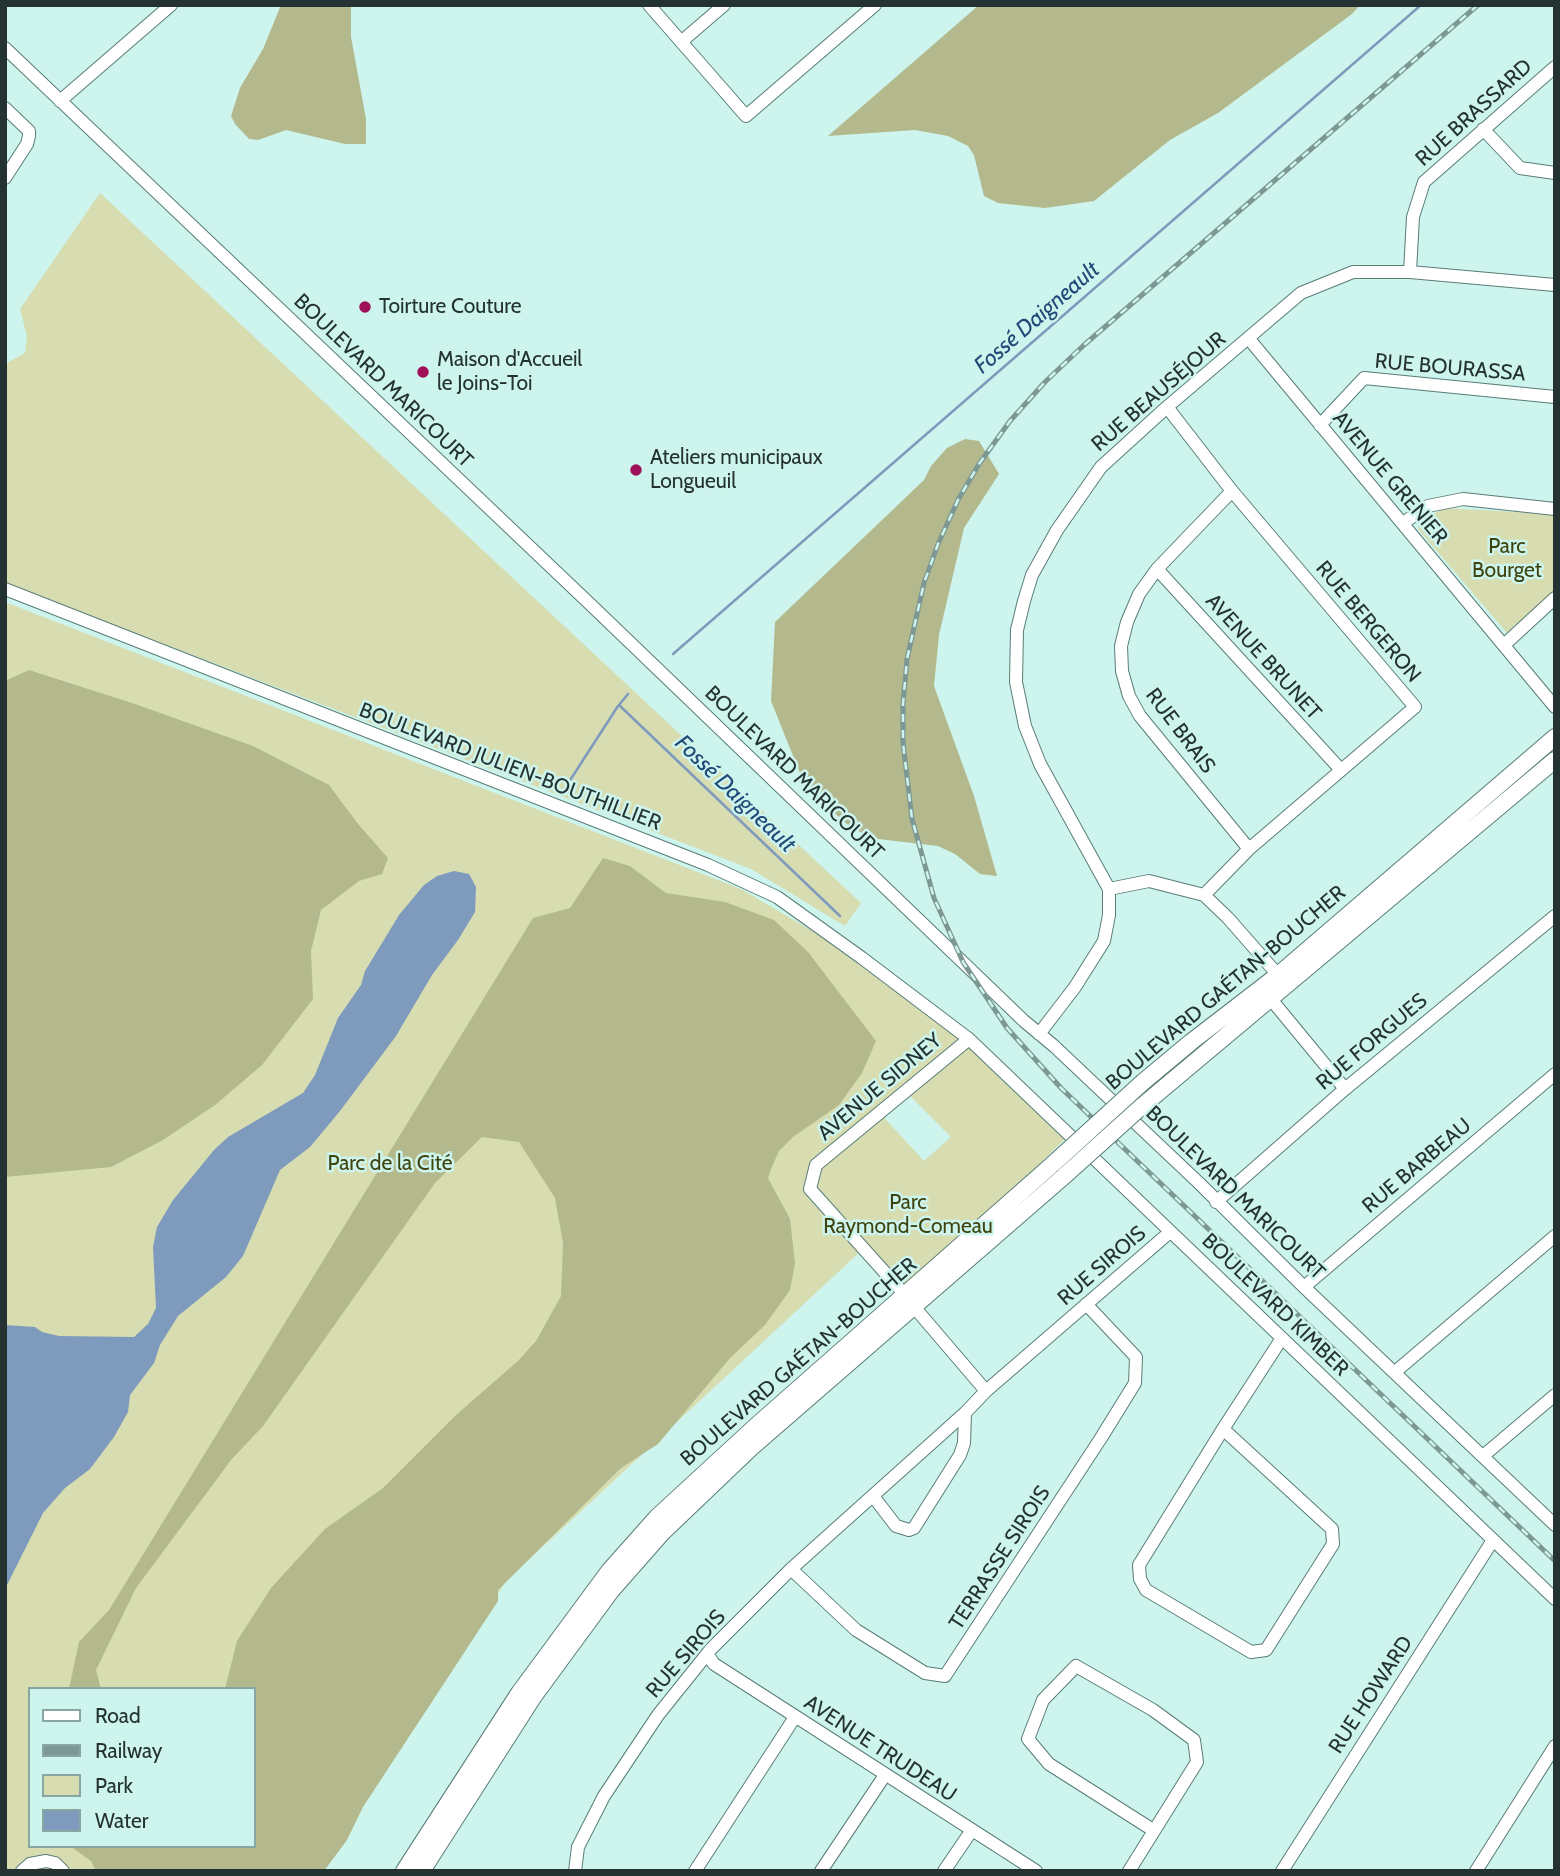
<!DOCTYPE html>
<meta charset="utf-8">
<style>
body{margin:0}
#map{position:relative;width:1560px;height:1876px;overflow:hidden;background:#cdf4ed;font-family:Cabin,sans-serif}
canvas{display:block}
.frame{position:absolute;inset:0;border:7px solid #243331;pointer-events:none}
.legend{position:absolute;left:28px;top:1687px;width:228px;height:161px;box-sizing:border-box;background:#cdf4ed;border:2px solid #89a7a2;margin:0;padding:9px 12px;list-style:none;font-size:21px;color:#243331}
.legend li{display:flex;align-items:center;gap:14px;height:35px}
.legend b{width:35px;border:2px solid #89a7a2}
</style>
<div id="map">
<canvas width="1560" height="1876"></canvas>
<div class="frame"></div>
<ul class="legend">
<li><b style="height:9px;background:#fff"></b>Road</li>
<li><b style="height:9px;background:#7d9894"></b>Railway</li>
<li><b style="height:19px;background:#d7ddb1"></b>Park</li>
<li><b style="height:19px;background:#7e9abd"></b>Water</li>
</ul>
</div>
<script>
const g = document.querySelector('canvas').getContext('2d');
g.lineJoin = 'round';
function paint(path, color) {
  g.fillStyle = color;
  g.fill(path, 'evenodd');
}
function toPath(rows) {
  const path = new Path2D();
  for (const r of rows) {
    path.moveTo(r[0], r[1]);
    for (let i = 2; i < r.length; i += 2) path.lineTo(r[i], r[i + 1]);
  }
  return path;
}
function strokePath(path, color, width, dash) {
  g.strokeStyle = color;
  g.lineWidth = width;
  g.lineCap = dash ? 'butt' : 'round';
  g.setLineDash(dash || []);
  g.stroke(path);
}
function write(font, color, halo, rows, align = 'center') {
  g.font = font + ' Cabin,sans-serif';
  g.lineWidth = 5;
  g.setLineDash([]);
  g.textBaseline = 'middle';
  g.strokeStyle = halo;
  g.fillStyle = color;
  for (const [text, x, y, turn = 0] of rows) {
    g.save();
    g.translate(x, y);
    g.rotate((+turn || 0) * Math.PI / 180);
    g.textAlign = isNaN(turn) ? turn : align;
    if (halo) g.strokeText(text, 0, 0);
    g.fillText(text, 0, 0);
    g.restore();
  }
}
paint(toPath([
 [100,193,861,903,845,926,751,869,5,583,5,364,25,353,27,336,20,309],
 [1444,508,1555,514,1555,591,1507,633,1418,529,1420,522],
 [5,602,741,889,814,932,964,1040,879,1112,924,1161,951,1137,905,1091,969,1039,1069,1135,906,1296,863,1249,506,1581,320,1871,5,1871],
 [30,1689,254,1689,254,1846,30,1846]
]), '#d7ddb1');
paint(toPath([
 [281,5,351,5,351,37,366,119,366,144,345,144,286,130,258,140,249,139,235,124,231,116,240,88,263,49],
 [979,5,1360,5,1352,14,1218,113,1170,140,1094,201,1045,208,998,203,984,196,974,155,968,146,948,136,915,130,828,136],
 [965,439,979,441,999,474,964,528,939,635,934,686,974,796,997,876,980,874,955,854,938,846,870,838,847,824,806,788,771,701,775,622,924,480,931,466,947,448],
 [29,670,135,704,253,746,329,785,358,824,388,858,382,874,359,881,321,910,311,951,313,999,262,1065,215,1105,163,1140,111,1167,5,1177,5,681],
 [603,858,630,866,666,893,725,902,774,920,808,952,876,1041,862,1073,839,1105,793,1137,779,1151,771,1169,768,1178,790,1219,795,1263,790,1290,765,1325,730,1358,658,1444,621,1468,498,1590,498,1601,363,1807,347,1840,324,1871,96,1871,91,1861,70,1846,254,1846,254,1689,225,1689,237,1641,271,1588,325,1529,383,1488,456,1415,518,1361,536,1341,561,1296,563,1243,555,1198,519,1142,482,1137,435,1183,263,1426,231,1460,136,1588,96,1670,101,1689,69,1689,79,1642,109,1610,533,918,570,908]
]), '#b3b98c');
paint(toPath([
 [454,871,469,874,476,887,475,912,458,940,432,975,396,1036,340,1111,310,1147,280,1170,243,1256,226,1277,178,1316,160,1345,154,1363,130,1395,128,1412,114,1437,90,1469,65,1488,43,1513,5,1589,5,1325,35,1327,42,1332,59,1336,134,1337,148,1324,156,1308,153,1247,157,1227,173,1200,214,1150,228,1137,303,1093,315,1075,338,1018,361,985,365,971,399,915,424,885,437,876]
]), '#7e9abd');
strokePath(toPath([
 [673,654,1421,5],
 [628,694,619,705,840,916],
 [565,788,618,706]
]), '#7e9abd', 2.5);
const minor = toPath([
 [649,5,746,116,875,5],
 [681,42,724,5],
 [5,48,591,605,1024,1021,1054,1046,1199,1183,1304,1287,1555,1525],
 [60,101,171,5],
 [5,108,29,131,29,136,27,144,5,178],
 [1483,129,1520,168,1555,173],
 [1410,272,1413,217,1424,182,1555,67],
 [1249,339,1555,707],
 [1167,407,1232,491,1415,707,1249,849,1204,895],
 [1320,425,1364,378,1555,397],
 [1232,491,1157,569,1139,594,1127,622,1121,646,1122,671,1129,696,1140,716,1249,849],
 [1403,523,1428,506,1463,499,1555,509],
 [1157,569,1341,770],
 [5,589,708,865,777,897,862,958,969,1039,1555,1599],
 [1504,645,1555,598],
 [1109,889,1149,881,1204,895,1228,918,1278,975],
 [1270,998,1345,1089],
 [1039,1034,1075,987,1104,941,1109,915,1109,889,1040,764,1025,726,1016,682,1017,630,1024,601,1032,575,1057,530,1101,467,1167,407,1301,293,1353,272,1410,272,1555,285],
 [1216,1202,1345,1089,1555,916],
 [1304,1287,1555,1074],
 [906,1296,810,1189,816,1165,969,1039],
 [915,1308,986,1391],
 [1395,1372,1555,1236],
 [1223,1429,1332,1529,1333,1544,1266,1650,1251,1652,1146,1590,1140,1579,1139,1565,1223,1429,1282,1338],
 [1483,1456,1555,1395],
 [873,1496,896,1526,909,1530,914,1528,960,1455,964,1443,965,1413],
 [791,1569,856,1630,925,1673,945,1676,1101,1438,1135,1383,1136,1357,1086,1304],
 [707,1654,714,1664,1036,1871],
 [22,1871,30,1864,46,1861,55,1863,63,1871],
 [575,1871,578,1847,604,1796,658,1715,711,1649,791,1569,965,1413,986,1391,1170,1232],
 [695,1871,795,1717],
 [821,1871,885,1775],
 [944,1871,972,1830],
 [1129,1871,1197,1762,1194,1740,1153,1710,1076,1666,1043,1700,1028,1739,1049,1764,1153,1830],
 [1282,1871,1493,1540],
 [1476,1871,1555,1746]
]);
const major = toPath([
 [1143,1082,1191,1042,1278,975,1555,737],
 [1141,1107,1555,760],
 [404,1871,519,1693,609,1571,657,1517,757,1425,1053,1164],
 [422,1871,534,1696,611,1591,662,1533,751,1448,1062,1178]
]);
strokePath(minor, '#597d77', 14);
strokePath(major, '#597d77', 18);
strokePath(minor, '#fff', 12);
strokePath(major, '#fff', 16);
const rail = toPath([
 [1478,5,1084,345,1045,382,1010,421,979,464,958,500,938,544,924,583,907,659,903,704,903,743,912,819,934,898,963,962,1007,1028,1061,1088,1555,1561]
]);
strokePath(rail, '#7d9894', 5);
strokePath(rail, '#cdf4ed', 2.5, [8]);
const majorBridge = toPath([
 [1053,1164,1143,1082],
 [1062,1178,1141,1107]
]);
strokePath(majorBridge, '#597d77', 18, []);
strokePath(majorBridge, '#fff', 16);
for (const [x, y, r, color] of [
 [365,307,7,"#a01058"],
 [423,372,7,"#a01058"],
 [636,470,7,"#a01058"]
]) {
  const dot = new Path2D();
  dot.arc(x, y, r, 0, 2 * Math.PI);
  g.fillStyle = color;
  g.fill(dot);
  strokePath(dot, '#cdf4ed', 2.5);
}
write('21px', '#243331', '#cdf4ed', [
 ["RUE BRASSARD",1474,113,-42],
 ["RUE BOURASSA",1450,368,5],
 ["BOULEVARD MARICOURT",383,381,44],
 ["RUE BEAUSÉJOUR",1159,392,-41],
 ["AVENUE GRENIER",1390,478,50],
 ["RUE BERGERON",1368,622,50],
 ["AVENUE BRUNET",1263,657,48],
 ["RUE BRAIS",1180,731,53],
 ["BOULEVARD JULIEN-BOUTHILLIER",510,767,21],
 ["BOULEVARD MARICOURT",794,773,44],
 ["BOULEVARD GAÉTAN-BOUCHER",1226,988,-40],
 ["RUE FORGUES",1372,1042,-40],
 ["AVENUE SIDNEY",880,1087,-40],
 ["RUE BARBEAU",1417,1166,-40],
 ["BOULEVARD MARICOURT",1235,1193,44],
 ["RUE SIROIS",1102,1266,-41],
 ["BOULEVARD KIMBER",1275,1305,44],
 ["BOULEVARD GAÉTAN-BOUCHER",799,1362,-41],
 ["TERRASSE SIROIS",1000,1558,-57],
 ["RUE SIROIS",686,1654,-49],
 ["RUE HOWARD",1371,1695,-57],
 ["AVENUE TRUDEAU",880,1749,33]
]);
write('21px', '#243331', '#cdf4ed', [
 ["Toirture Couture",379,307],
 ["Maison d'Accueil",437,360],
 ["le Joins-Toi",437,384],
 ["Ateliers municipaux",650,458],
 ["Longueuil",650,482]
], 'left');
write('21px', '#3f430e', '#cdf4ed', [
 ["Parc",1507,547],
 ["Bourget",1507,571],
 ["Parc de la Cité",390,1164],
 ["Parc",908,1203],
 ["Raymond-Comeau",908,1227]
]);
write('italic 23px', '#214a78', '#cdf4ed', [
 ["Fossé Daigneault",1037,318,-41],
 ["Fossé Daigneault",735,794,44]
]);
</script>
